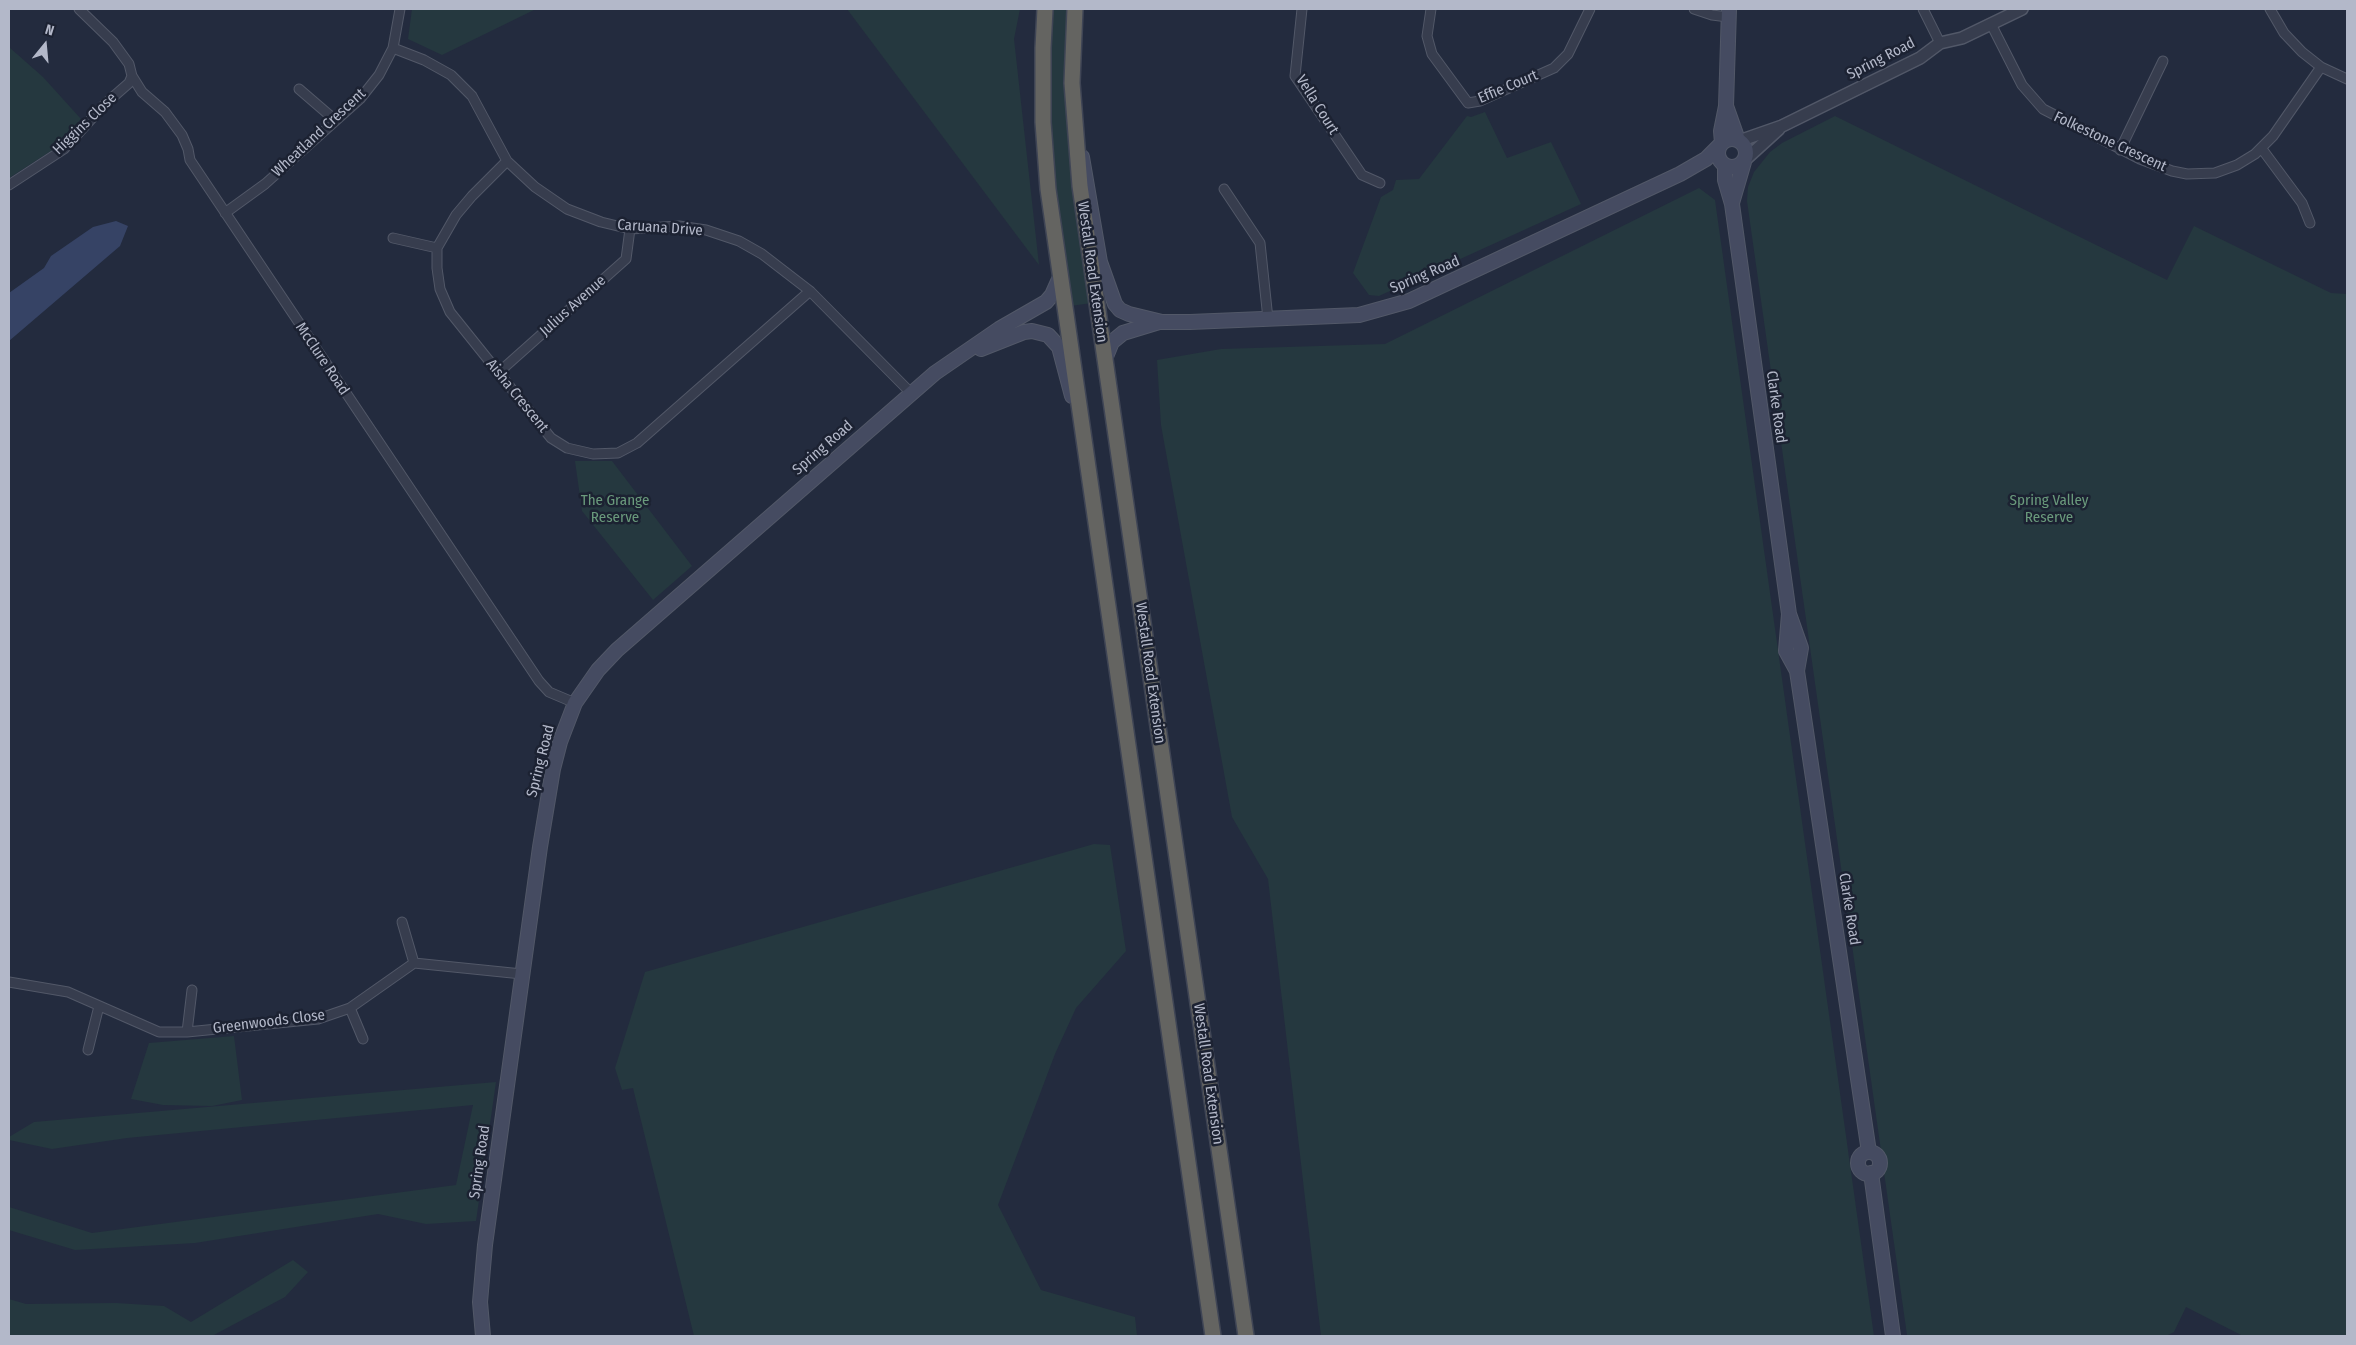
<!DOCTYPE html>
<style>
body{margin:0}
#map{position:relative;width:2356px;height:1345px;overflow:hidden;background:#232b3e;font-family:"Fira Sans Condensed",sans-serif}
canvas{display:block}
.frame{position:absolute;inset:0;border:10px solid #b3b8c9;pointer-events:none}
.north{position:absolute;left:20px;top:20px;width:50px;height:50px;-webkit-text-stroke:4px #1c2232;paint-order:stroke;rotate:17deg;font-size:14px;font-weight:700;line-height:20px;text-align:center;color:#b3b8c9}
.north::after{content:'';display:block;margin:auto;width:18px;height:22px;background:#b3b8c9;clip-path:polygon(50% 0,100% 100%,50% 72%,0 100%)}
</style>
<div id="map">
<canvas width="2356" height="1345"></canvas>
<div class="frame"></div>
<div class="north">N</div>
</div>
<script>
const g = document.querySelector('canvas').getContext('2d');
g.lineJoin = 'round';
function paint(path, color) {
  g.fillStyle = color;
  g.fill(path, 'evenodd');
}
function toPath(rows) {
  const path = new Path2D();
  for (const r of rows) {
    if (r.length === 3) {
      path.moveTo(r[0] + r[2], r[1]);
      path.arc(r[0], r[1], r[2], 0, 2 * Math.PI);
      continue;
    }
    path.moveTo(r[0], r[1]);
    for (let i = 2; i < r.length; i += 2) path.lineTo(r[i], r[i + 1]);
  }
  return path;
}
function strokePath(path, color, width, dash) {
  g.strokeStyle = color;
  g.lineWidth = width;
  g.lineCap = dash ? 'butt' : 'round';
  g.setLineDash(dash || []);
  g.stroke(path);
}
function write(font, color, halo, rows, align = 'center') {
  g.font = font + ' "Fira Sans Condensed",sans-serif';
  g.lineWidth = 5;
  g.setLineDash([]);
  g.textBaseline = 'middle';
  g.strokeStyle = halo;
  g.fillStyle = color;
  for (const [text, x, y, turn = 0] of rows) {
    g.save();
    g.translate(x, y);
    g.rotate((+turn || 0) * Math.PI / 180);
    g.textAlign = isNaN(turn) ? turn : align;
    if (halo) g.strokeText(text, 0, 0);
    g.fillText(text, 0, 0);
    g.restore();
  }
}
paint(toPath([
 [412,9,536,9,442,55,408,39],
 [847,9,1020,9,1014,39,1039,265],
 [1053,9,1069,9,1092,303,1070,306,1058,224,1050,141,1050,62],
 [9,47,43,77,81,119,51,151,9,178],
 [1485,112,1507,158,1551,142,1581,204,1379,296,1369,295,1353,273,1381,197,1393,190,1396,180,1419,179,1467,116,1471,117],
 [1835,116,2167,280,2194,226,2331,293,2347,294,2347,1336,2243,1336,2186,1307,2174,1332,2166,1336,1907,1335,1747,201,1748,187,1754,172,1770,152,1782,143],
 [1699,188,1715,200,1874,1336,1321,1336,1268,879,1232,817,1161,425,1157,360,1221,349,1385,344],
 [575,461,612,461,692,566,653,600,582,511],
 [1094,844,1110,845,1126,951,1076,1008,1055,1054,998,1205,1041,1290,1135,1317,1137,1336,694,1336,633,1088,622,1090,615,1068,645,972],
 [234,1036,242,1100,212,1106,163,1105,131,1099,149,1043],
 [496,1082,476,1221,426,1224,378,1214,195,1243,75,1250,9,1230,9,1207,92,1233,456,1185,473,1105,127,1138,52,1149,9,1140,9,1137,34,1122],
 [293,1260,308,1272,285,1297,212,1336,9,1336,9,1299,26,1304,116,1303,164,1306,191,1322]
]), '#25383f');
paint(toPath([
 [116,221,128,226,120,246,9,341,9,293,44,268,51,256,93,227]
]), '#364365');
const minor = toPath([
 [79,9,113,42,129,64,132,76,142,92,165,112,182,135,188,149,190,160,539,681,549,692,575,703],
 [1302,9,1295,76,1362,175,1380,183],
 [1431,9,1427,36,1432,54,1468,103,1480,101,1554,68,1568,54,1590,9],
 [1694,9,1712,15,1728,17],
 [1923,9,1940,43],
 [2270,9,2284,33,2302,52,2321,67,2347,79],
 [1991,24,2022,85,2043,109,2140,159,2172,171,2187,174,2215,173,2237,165,2255,154,2273,136,2321,67],
 [393,48,424,60,451,75,472,96,507,161,535,187,567,209,601,222,630,229,679,226,706,230,739,241,762,254,810,291,911,393],
 [299,89,335,120],
 [2262,149,2302,203,2310,223],
 [2120,150,2163,61],
 [507,161,472,196,456,215,437,248,437,268,440,289,450,312,551,438,567,448,593,454,618,453,637,443,810,291],
 [9,185,64,149,105,104,129,83,132,76],
 [1224,189,1260,243,1268,319],
 [225,213,265,184,360,99,379,75,393,48,400,9],
 [393,238,437,248],
 [498,373,626,259,630,229],
 [402,922,414,963],
 [9,982,68,992,159,1032,187,1032,318,1019,350,1008,414,963,522,974],
 [350,1008,363,1039],
 [187,1032,192,990],
 [88,1050,99,1006]
]);
const tertiary = toPath([
 [1739,141,1782,126,1920,58,1940,43,1962,38,2022,9],
 [1746,159,1779,129]
]);
const secondary = toPath([
 [1726,106,1738,140],
 [1732,153,14],
 [1722,143,1721,131,1726,106,1729,9],
 [1082,157,1100,262,1115,304,1120,310,1129,314,1162,322,1190,322,1359,315,1409,301,1680,174,1706,159,1720,145],
 [1725,166,1725,180,1732,204,1789,614,1801,648,1797,671],
 [1732,203,1744,162],
 [981,349,1024,332,1032,331,1048,335,1059,347,1072,396],
 [1105,359,1112,342,1123,333,1159,322],
 [1789,614,1786,651,1797,671,1869,1152],
 [1869,1163,11],
 [1871,1173,1893,1336],
 [483,1336,480,1302,485,1245,540,847,553,769,560,742,575,703,598,670,617,650,935,373,999,329,1046,302,1052,295,1060,277]
]);
const trunk = toPath([
 [1045,9,1043,48,1043,122,1048,189,1213,1336],
 [1075,9,1072,83,1080,186,1246,1336]
]);
strokePath(minor, '#525868', 11);
strokePath(tertiary, '#525868', 14);
strokePath(secondary, '#525868', 16);
strokePath(trunk, '#3f4555', 18);
strokePath(minor, '#373d4e', 9);
strokePath(tertiary, '#373d4e', 11);
strokePath(secondary, '#454b61', 14);
strokePath(trunk, '#646461', 15);
write('15px', '#b3b8c9', '#1c2232', [
 ["Spring Road",1881,59,-27],
 ["Effie Court",1508,87,-23],
 ["Vella Court",1317,105,58],
 ["Higgins Close",85,124,-44],
 ["Wheatland Crescent",319,133,-43],
 ["Folkestone Crescent",2110,142,25],
 ["Caruana Drive",660,228,4],
 ["Westall Road Extension",1092,272,82],
 ["Spring Road",1425,275,-23],
 ["Julius Avenue",573,306,-42],
 ["McClure Road",322,359,56],
 ["Aisha Crescent",517,396,51],
 ["Clarke Road",1776,407,82],
 ["Spring Road",823,448,-41],
 ["Westall Road Extension",1150,673,82],
 ["Spring Road",541,761,-76],
 ["Clarke Road",1849,909,81],
 ["Greenwoods Close",269,1022,-7],
 ["Westall Road Extension",1208,1074,82],
 ["Spring Road",480,1162,-82]
]);
write('15px', '#6a9a7c', '#1c2232', [
 ["The Grange",615,501],
 ["Reserve",615,518],
 ["Spring Valley",2049,501],
 ["Reserve",2049,518]
]);
</script>
